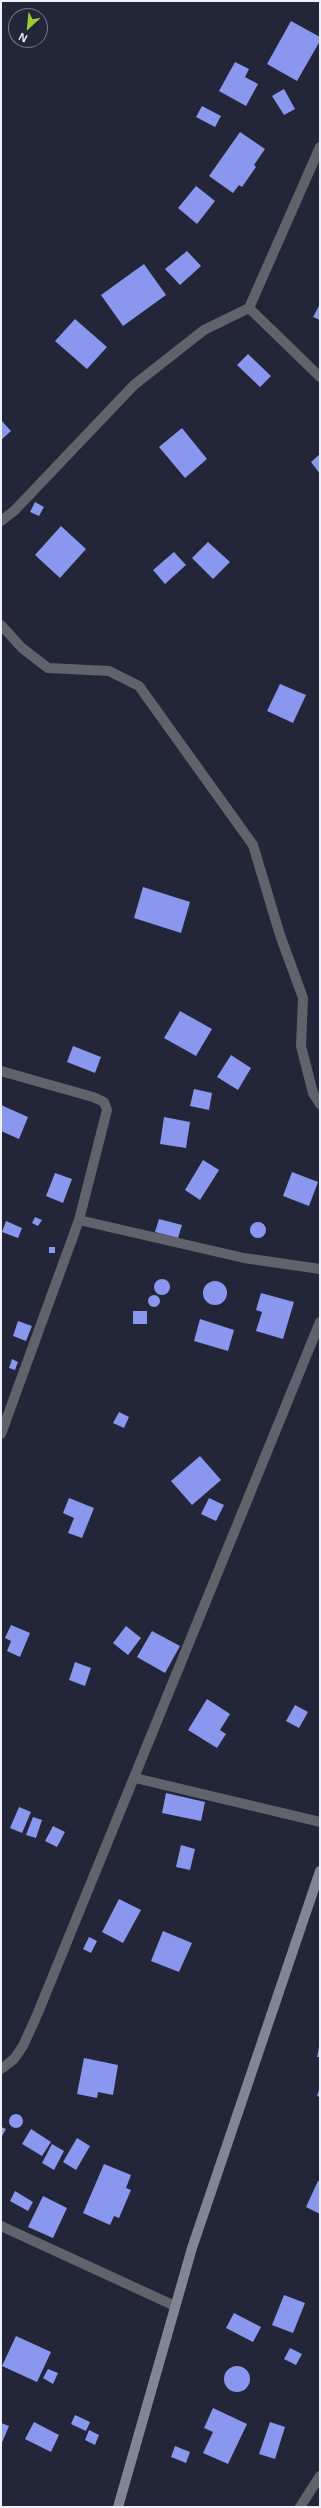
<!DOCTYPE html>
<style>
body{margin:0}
#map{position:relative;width:321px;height:2508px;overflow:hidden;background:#222638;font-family:Arial,sans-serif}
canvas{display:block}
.frame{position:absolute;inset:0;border:2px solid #eff2fe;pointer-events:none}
.north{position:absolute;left:8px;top:8px;width:40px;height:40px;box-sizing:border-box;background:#222638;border:1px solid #747887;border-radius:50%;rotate:207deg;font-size:11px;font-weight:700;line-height:16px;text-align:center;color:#eff2fe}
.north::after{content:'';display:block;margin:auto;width:14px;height:18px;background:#9acb34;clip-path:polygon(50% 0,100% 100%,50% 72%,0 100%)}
</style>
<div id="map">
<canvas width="321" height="2508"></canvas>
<div class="frame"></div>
<div class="north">N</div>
</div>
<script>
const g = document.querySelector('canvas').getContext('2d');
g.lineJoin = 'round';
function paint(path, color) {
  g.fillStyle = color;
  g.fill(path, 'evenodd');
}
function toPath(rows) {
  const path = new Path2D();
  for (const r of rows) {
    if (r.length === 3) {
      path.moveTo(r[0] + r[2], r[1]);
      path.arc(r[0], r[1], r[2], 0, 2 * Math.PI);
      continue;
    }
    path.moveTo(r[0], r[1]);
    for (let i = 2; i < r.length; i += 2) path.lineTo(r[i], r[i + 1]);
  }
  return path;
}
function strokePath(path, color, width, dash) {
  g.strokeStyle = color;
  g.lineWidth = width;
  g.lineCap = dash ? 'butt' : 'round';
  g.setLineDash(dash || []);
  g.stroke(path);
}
paint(toPath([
 [291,21,320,37,320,41,297,81,267,64],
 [235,62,249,69,245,77,258,84,246,106,219,91],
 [284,89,295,109,284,115,272,96],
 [202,106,221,116,215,127,196,117],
 [240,132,265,149,254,165,256,167,242,187,239,185,233,193,209,176],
 [196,186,215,201,197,224,178,208],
 [187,251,201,266,180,285,165,269],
 [144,264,166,295,123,326,101,295],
 [320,304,320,320,313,317],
 [75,319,107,347,87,369,55,341],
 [248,354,271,376,260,387,237,365],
 [1,420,11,431,1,440],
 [182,428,207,459,185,478,159,447],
 [320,454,320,474,311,462],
 [35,502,44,507,39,516,30,512],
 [61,526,86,549,60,578,35,555],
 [208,542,230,562,213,579,192,558],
 [174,552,186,565,165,584,153,570],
 [280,684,306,695,293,723,267,711],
 [143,887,190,902,181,933,134,918],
 [180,1011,212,1029,196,1056,164,1038],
 [73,1046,101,1057,95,1073,67,1062],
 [231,1055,251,1068,238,1090,217,1077],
 [194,1089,212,1093,209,1110,190,1106],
 [1,1105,28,1117,19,1139,1,1131],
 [164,1117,190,1122,186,1148,160,1144],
 [203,1160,219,1170,200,1200,185,1190],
 [292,1172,318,1182,309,1206,283,1196],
 [55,1173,72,1179,63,1203,46,1196],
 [35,1217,42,1220,38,1226,32,1223],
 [159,1219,182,1225,178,1238,155,1232],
 [6,1221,22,1228,18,1238,2,1232],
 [258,1230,8],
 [49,1247,55,1247,55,1253,49,1253],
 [162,1287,8],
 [215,1293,12],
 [261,1293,294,1302,283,1339,256,1331,262,1312,256,1310],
 [154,1301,6],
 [133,1311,147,1311,147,1324,133,1324],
 [200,1319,234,1330,228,1351,194,1341],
 [18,1321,32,1326,26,1341,13,1336],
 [12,1359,18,1362,15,1370,9,1368],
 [119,1412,129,1417,124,1428,113,1423],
 [200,1456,221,1480,192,1505,171,1481],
 [69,1498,94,1508,82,1538,68,1533,74,1518,63,1513],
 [209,1498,224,1505,216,1521,201,1514],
 [11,1625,30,1633,20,1657,7,1651,11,1641,5,1638],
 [126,1626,141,1638,128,1655,113,1643],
 [152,1631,180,1646,165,1673,137,1657],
 [75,1662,91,1668,85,1686,69,1680],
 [207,1699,230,1714,220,1730,226,1734,217,1748,188,1730],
 [295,1705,308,1712,299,1728,286,1721],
 [166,1793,205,1802,201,1821,162,1813],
 [19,1807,31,1812,22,1833,10,1828],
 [33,1817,42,1820,36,1838,26,1835],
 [53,1826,65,1832,57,1847,45,1841],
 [181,1845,195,1849,190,1870,176,1867],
 [119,1899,141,1910,123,1943,102,1932],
 [163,1931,192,1943,179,1972,151,1961],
 [89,1937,97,1941,91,1953,83,1949],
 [319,2047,320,2047,320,2057,317,2057],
 [84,2058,118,2065,113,2095,98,2092,97,2098,77,2094],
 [320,2087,320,2097,317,2096],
 [16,2121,7],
 [1,2127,6,2129,1,2138],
 [31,2129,51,2142,42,2156,22,2144],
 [77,2138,90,2146,76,2170,63,2162],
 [52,2144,64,2151,54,2170,42,2163],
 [104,2164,131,2175,126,2188,131,2190,119,2218,114,2216,110,2225,83,2213],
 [318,2181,320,2182,320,2214,306,2207],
 [15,2191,33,2202,28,2211,10,2201],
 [43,2196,67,2208,53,2238,28,2227],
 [284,2295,305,2303,293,2333,272,2325],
 [234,2313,261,2327,253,2342,226,2328],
 [16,2336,51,2352,37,2382,2,2366],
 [290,2348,302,2354,296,2365,284,2359],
 [237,2379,13],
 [48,2369,58,2373,53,2384,43,2378],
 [213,2408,247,2424,228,2464,203,2453,213,2432,204,2428],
 [75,2415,90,2422,86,2431,71,2424],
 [34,2422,59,2435,51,2452,25,2439],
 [270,2422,285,2427,275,2459,259,2454],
 [1,2423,9,2426,1,2445],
 [89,2430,99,2435,95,2445,85,2440],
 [175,2446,190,2452,186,2463,171,2457]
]), '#8a97ee');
strokePath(toPath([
 [249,308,320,377],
 [1,521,14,511,134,385,204,330,249,308,320,147],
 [1,625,22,648,48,668,109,671,139,686,253,845,280,935,303,998,301,1046,313,1093,320,1104],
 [1,1071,93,1097,104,1102,107,1110,79,1220,1,1434],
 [79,1220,244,1258,320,1269],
 [135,1778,320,1822],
 [1,2069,14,2059,23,2046,37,2015,320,1322],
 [1,2226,175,2306],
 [300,2507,320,2476]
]), '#61636c', 10);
strokePath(toPath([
 [118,2507,192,2248,320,1871]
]), '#828594', 10);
</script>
